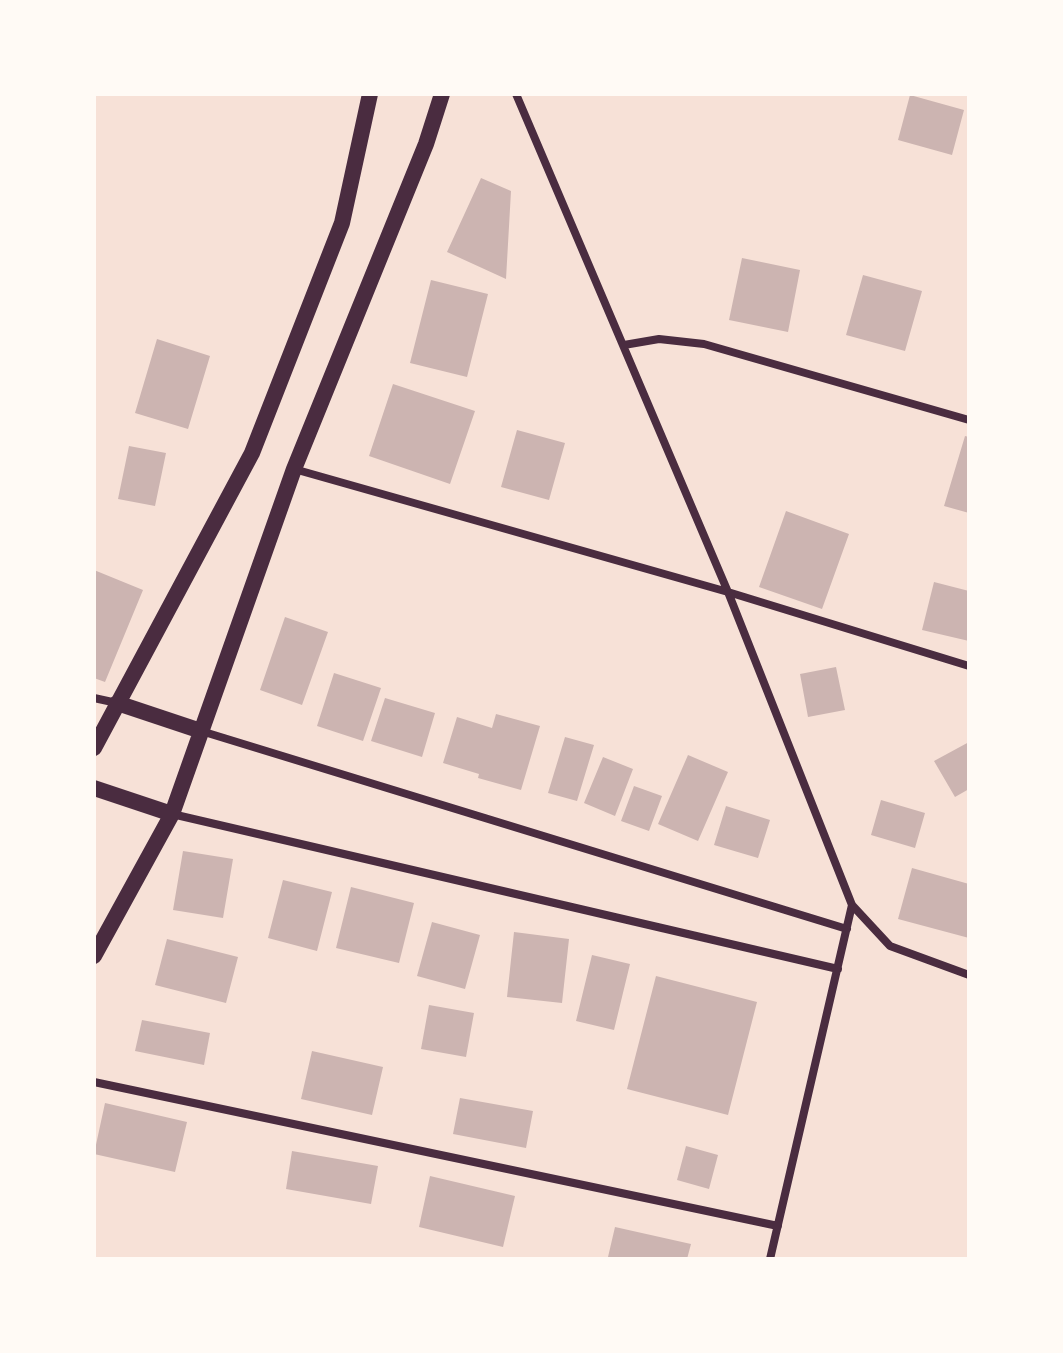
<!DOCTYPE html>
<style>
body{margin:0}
#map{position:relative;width:1063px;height:1353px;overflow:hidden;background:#f7e1d7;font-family:"Archivo Narrow",sans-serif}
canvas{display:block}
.frame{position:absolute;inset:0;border:96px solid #fffaf5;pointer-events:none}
</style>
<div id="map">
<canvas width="1063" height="1353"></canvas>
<div class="frame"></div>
</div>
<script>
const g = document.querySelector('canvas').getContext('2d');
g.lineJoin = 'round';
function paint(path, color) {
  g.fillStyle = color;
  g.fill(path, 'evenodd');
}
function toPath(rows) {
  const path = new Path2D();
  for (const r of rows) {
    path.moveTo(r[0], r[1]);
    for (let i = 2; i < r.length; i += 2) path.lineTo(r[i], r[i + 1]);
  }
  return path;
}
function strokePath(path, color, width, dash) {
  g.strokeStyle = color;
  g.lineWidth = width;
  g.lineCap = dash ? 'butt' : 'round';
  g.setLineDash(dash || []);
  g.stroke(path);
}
paint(toPath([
 [910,95,964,110,952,155,898,140],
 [481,178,511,191,506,279,447,252],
 [742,258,800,270,788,332,729,320],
 [863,275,922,291,905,351,846,335],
 [431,280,488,294,467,377,410,363],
 [157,339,210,356,188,429,135,413],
 [393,384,475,411,450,484,369,456],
 [517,430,565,443,549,500,501,487],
 [965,436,969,437,969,513,944,506],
 [129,446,166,453,155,506,118,499],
 [786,511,849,534,822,609,759,587],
 [94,570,143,590,105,682,94,678],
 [934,582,969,591,969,641,922,630],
 [285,617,328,632,302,705,260,690],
 [836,667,845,710,808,717,800,674],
 [334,673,381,688,363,741,317,726],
 [385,698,435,713,422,757,371,741],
 [496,714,540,726,521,790,478,778,479,774,443,763,457,717,492,728],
 [565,737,594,745,577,801,548,793],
 [969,742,969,789,955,797,934,761],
 [688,755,728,772,698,841,658,824],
 [603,757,633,769,615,816,584,803],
 [634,786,662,796,649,831,621,821],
 [881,800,925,813,915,848,871,835],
 [726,806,770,820,758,858,714,845],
 [183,851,233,859,223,918,173,910],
 [912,868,969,884,969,938,898,919],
 [283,880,332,892,317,951,268,938],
 [351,887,414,903,399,963,336,948],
 [432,922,480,935,465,989,417,976],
 [514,932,569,939,562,1003,507,997],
 [167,939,238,957,226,1003,155,985],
 [592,955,630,964,614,1030,576,1021],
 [656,976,757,1002,728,1115,627,1089],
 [429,1005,474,1013,466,1057,421,1049],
 [142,1020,210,1033,204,1065,135,1051],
 [312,1051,383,1067,372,1115,301,1099],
 [460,1098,533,1111,526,1148,453,1134],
 [105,1103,187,1122,175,1172,94,1154],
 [686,1146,718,1155,709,1189,677,1180],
 [292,1151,378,1166,371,1204,286,1189],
 [430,1176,515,1196,503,1247,419,1227],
 [615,1227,691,1244,687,1259,608,1257]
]), '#ccb4b1');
strokePath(toPath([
 [516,94,728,592,852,905,890,946,969,975],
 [624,345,659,339,704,344,969,420],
 [294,469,728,592,969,666],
 [94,698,117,703],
 [201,731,847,929],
 [172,814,838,969],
 [94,1082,778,1226],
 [770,1259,852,905]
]), '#4a2c40', 8);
strokePath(toPath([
 [117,703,201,731],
 [94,748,252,453,342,223,370,94],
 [94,788,172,814],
 [94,956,172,814,294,469,426,144,442,94]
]), '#4a2c40', 16);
</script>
